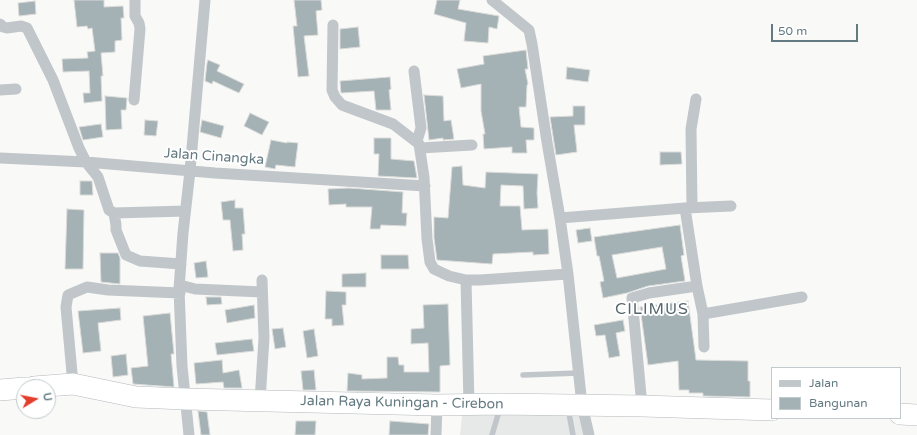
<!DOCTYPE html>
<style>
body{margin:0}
#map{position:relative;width:917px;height:435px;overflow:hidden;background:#f9f9f7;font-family:"Varela Round",sans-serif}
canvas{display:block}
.legend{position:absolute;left:771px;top:367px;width:130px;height:52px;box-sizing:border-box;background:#fff;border:1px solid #c1cacd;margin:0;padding:5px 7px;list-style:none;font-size:12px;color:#647a82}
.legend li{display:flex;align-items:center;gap:8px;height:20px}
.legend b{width:20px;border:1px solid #c1cacd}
.north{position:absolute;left:16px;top:379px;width:40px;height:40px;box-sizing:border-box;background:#fff;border:1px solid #c1cacd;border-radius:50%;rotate:80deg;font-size:11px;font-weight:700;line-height:16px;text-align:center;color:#647a82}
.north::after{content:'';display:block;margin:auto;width:14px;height:18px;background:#e33d2d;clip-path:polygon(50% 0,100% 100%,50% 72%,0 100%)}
.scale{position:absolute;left:771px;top:24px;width:87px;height:18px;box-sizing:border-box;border:2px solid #647a82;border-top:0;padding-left:5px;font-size:12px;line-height:14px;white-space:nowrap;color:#647a82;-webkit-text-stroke:3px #fff;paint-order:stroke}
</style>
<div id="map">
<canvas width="917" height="435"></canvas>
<ul class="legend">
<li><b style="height:5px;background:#c0c6c9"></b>Jalan</li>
<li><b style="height:11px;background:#a4b1b5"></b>Bangunan</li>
</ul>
<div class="north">U</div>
<div class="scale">50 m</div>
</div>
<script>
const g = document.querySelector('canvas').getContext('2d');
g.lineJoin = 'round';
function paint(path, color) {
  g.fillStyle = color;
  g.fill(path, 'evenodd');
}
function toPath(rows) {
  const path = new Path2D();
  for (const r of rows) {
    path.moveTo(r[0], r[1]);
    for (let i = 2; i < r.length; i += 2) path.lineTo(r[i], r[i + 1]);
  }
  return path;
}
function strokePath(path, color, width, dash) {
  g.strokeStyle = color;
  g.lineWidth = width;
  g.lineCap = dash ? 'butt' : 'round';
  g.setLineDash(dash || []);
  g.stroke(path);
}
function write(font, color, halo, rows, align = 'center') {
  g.font = font + ' "Varela Round",sans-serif';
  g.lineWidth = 4;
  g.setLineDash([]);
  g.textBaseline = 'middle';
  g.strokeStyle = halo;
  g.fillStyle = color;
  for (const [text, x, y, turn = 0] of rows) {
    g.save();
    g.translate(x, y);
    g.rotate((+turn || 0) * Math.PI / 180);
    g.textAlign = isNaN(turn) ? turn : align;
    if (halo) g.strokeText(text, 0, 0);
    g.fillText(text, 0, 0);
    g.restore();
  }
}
paint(toPath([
 [463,408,584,412,588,435,460,435]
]), '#e7e9e8');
const building = toPath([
 [74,0,104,0,104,7,123,6,124,18,121,18,122,40,115,41,115,52,101,53,103,76,101,76,102,101,84,103,83,93,90,93,89,71,63,72,62,59,88,58,87,52,95,51,92,28,88,29,87,26,77,27,74,0],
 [294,0,321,0,322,10,316,11,318,35,304,36,309,76,298,77,293,26,297,26,294,0],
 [437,0,460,0,458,9,499,16,497,29,489,27,488,43,464,41,466,23,434,14,437,0],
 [35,1,36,14,19,16,18,3,35,1],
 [358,27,360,47,340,49,340,29,358,27],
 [526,50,528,69,525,69,528,84,527,85,526,107,519,107,521,127,534,128,534,140,526,140,527,153,512,153,512,147,484,149,483,134,485,134,481,111,481,84,461,88,457,69,484,64,483,56,526,50],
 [208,60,220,65,217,71,244,84,239,93,213,81,212,84,205,81,207,63,208,60],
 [567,67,590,70,588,82,566,79,567,67],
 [390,77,391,89,389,90,391,110,376,110,374,91,341,93,340,81,390,77],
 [424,95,443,96,444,121,451,120,454,139,443,140,443,138,429,140,424,95],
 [105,96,127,98,126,110,121,110,122,129,106,130,105,96],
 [573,106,585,106,585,125,574,125,577,152,556,155,550,117,573,116,573,106],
 [250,113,269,122,262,135,244,126,250,113],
 [145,120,158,121,156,136,144,135,145,120],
 [202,120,224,126,221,138,200,132,202,120],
 [101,124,103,137,83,140,79,127,101,124],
 [374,138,391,138,391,159,414,161,417,178,378,176,379,154,374,154,374,138],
 [271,140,287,143,287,142,298,143,295,167,276,165,275,169,265,167,271,140],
 [660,152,681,152,682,164,660,165,660,152],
 [462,166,463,185,485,188,486,172,538,174,537,193,538,208,524,209,523,186,501,185,500,206,520,206,522,230,548,229,549,254,533,255,533,252,493,254,492,264,437,260,434,238,434,217,448,218,452,167,462,166],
 [80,181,92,181,93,195,80,195,80,181],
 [349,188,403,192,402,213,407,213,406,226,381,225,380,229,370,229,372,207,346,207,346,204,329,205,328,189,349,188],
 [235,200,235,208,243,208,245,234,242,234,243,250,233,251,230,220,223,220,221,202,235,200],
 [67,209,84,210,83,269,65,269,67,209],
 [680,225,684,255,681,256,685,281,648,286,627,293,603,298,600,282,604,281,599,256,597,256,594,237,680,225],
 [662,247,666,269,617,278,612,255,662,247],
 [590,228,592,241,578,243,576,230,590,228],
 [100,253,118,253,120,258,120,284,101,282,100,253],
 [381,255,408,255,409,269,381,269,381,255],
 [206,261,208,277,196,278,194,263,206,261],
 [366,273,366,287,342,287,342,274,366,273],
 [326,291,346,292,346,305,342,305,344,325,332,326,332,319,325,319,326,291],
 [206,297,221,297,222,304,207,305,206,297],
 [688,301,696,360,748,361,748,381,750,381,750,397,703,396,703,393,689,393,689,390,679,390,678,361,648,365,640,307,688,301],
 [448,304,450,365,440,366,440,392,347,391,348,373,362,375,362,379,387,378,387,357,398,357,399,365,404,365,404,372,429,372,428,343,411,344,411,329,424,328,423,305,448,304],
 [254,305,255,318,227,323,225,310,254,305],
 [120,308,121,320,98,323,101,351,83,353,78,311,120,308],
 [170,313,174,354,171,354,174,387,133,384,131,368,148,366,143,316,170,313],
 [623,320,625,331,616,333,620,356,609,358,605,335,596,336,594,325,623,320],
 [283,328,286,347,275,349,272,329,283,328],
 [314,329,318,356,307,358,303,331,314,329],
 [252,339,254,351,217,355,215,343,252,339],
 [126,354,128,375,113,377,111,356,126,354],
 [222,360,223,373,239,370,242,388,224,388,223,382,196,384,194,363,222,360],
 [314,370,316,390,303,390,301,371,314,370],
 [198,411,207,412,210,435,201,435,198,411],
 [296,421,316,421,315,435,295,435,296,421],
 [390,421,429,424,428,435,389,435,390,421]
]);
paint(building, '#a4b1b5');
strokePath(building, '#dbdbd9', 1);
const highway = toPath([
 [34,387,73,384,136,397,185,399,437,405,501,404,642,406,772,410],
 [0,390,24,388],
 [900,414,917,415]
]);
strokePath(highway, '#b3b9bc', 22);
strokePath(toPath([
 [523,375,579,373],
 [568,408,573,435],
 [492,435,500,408]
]), '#c0c6c9', 5.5);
strokePath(toPath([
 [492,0,529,30,532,44,547,142,560,218,568,274,582,405,589,435],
 [0,24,3,27,7,28,21,26,27,28,53,80,79,148,86,162,98,177,109,210,114,213,116,225,116,230,126,255,140,261,181,264],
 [333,25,332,90,335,97,342,105,393,124,419,144,424,177,427,239,430,262,434,269,449,276,466,280,480,280,568,274],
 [414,71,421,128,417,141],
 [0,90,16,89],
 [134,100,140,29,139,23,135,16,135,0],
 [420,148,472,145],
 [0,158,86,162,215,173,425,186],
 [692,207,691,129,696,99],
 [686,208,731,206],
 [114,213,185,211],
 [560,218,685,208,697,286],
 [466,280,469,404],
 [180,285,195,289,262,292],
 [703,314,802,297],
 [73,384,66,307,68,295,87,287,108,290,180,293],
 [260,401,264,338,262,280],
 [642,406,632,298,649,293,697,286,703,314,704,347],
 [189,435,182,366,179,289,183,233,190,171,205,0],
 [436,435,437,405]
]), '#c0c6c9', 11);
strokePath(highway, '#fff', 21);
write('14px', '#647a82', '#fff', [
 ["Jalan Cinangka",214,157,4],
 ["Jalan Raya Kuningan - Cirebon",402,403,1]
]);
g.letterSpacing = '1px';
write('16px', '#56666d', '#fff', [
 ["CILIMUS",652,310]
]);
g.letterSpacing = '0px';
</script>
